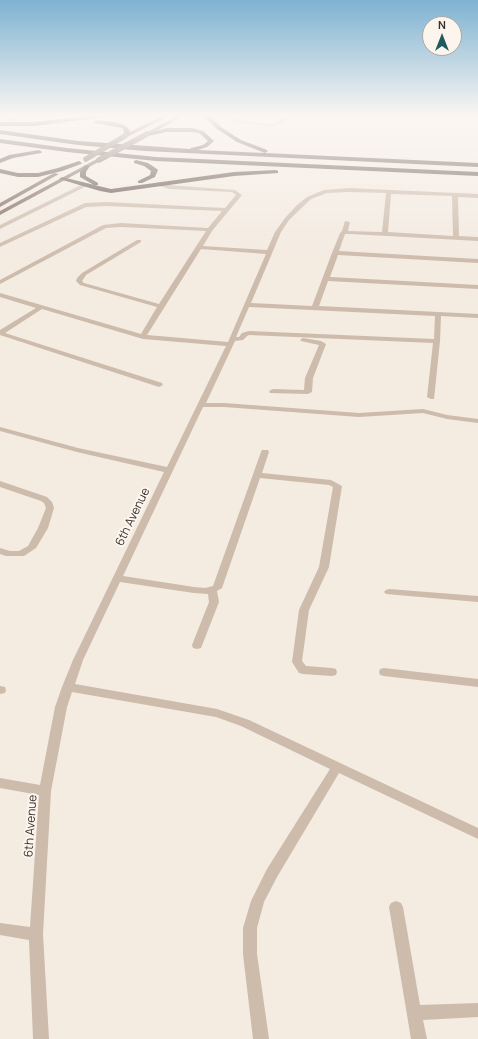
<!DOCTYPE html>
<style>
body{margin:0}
#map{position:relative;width:478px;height:1039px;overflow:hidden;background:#f4ebe1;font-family:Manrope,sans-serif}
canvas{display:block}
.north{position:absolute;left:422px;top:16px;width:40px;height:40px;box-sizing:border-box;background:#fbf5ee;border:1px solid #aea6a0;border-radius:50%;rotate:0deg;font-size:11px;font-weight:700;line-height:16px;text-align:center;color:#3b302b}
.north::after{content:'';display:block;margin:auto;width:14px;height:18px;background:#1f5a5e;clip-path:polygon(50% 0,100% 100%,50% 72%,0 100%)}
</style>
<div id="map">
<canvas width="478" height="1039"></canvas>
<div class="north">N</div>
</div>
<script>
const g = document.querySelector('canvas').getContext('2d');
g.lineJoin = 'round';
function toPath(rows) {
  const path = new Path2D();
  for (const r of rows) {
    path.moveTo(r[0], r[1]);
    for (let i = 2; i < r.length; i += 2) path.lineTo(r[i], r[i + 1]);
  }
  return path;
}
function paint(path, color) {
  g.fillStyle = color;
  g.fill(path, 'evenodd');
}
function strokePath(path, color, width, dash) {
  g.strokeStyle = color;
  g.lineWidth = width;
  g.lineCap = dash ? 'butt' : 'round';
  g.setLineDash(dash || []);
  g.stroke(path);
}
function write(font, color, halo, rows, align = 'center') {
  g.font = font + ' Manrope,sans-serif';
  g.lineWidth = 4;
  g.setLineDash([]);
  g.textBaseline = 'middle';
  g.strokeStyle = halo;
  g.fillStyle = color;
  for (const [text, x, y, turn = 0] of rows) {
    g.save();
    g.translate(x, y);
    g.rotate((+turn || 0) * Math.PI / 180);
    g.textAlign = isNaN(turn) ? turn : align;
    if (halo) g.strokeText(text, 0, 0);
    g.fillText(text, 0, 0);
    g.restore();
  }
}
paint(toPath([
 [15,116,21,116,8,125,4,125,4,123,15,116],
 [289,116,295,116,272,127,236,122,229,118,231,117,237,120,271,125,289,116],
 [350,116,356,116,352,118,350,116],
 [158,182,169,185,235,190,242,195,212,231,203,246,267,250,275,232,285,218,297,205,307,197,324,190,349,188,478,194,478,198,458,197,459,236,478,237,478,241,350,234,345,234,339,251,478,259,478,263,338,255,330,277,478,285,478,289,328,281,319,306,478,314,478,318,441,316,440,341,434,399,431,399,427,397,433,343,249,335,247,336,243,340,235,341,206,403,224,403,359,413,423,409,447,415,478,419,478,423,447,419,423,413,359,417,224,407,203,407,123,576,194,587,205,588,213,586,261,452,262,450,268,450,269,452,262,473,331,480,342,486,329,567,309,610,302,661,306,666,332,668,336,669,337,672,336,675,332,676,303,674,299,673,292,662,299,610,319,567,333,487,329,485,260,478,222,588,217,591,219,602,201,648,197,649,193,648,192,645,209,602,208,594,194,593,120,582,83,660,75,684,217,709,249,720,478,828,478,839,339,773,277,877,264,902,257,928,257,954,269,1039,253,1039,243,954,243,928,251,901,267,869,330,769,241,726,216,717,72,692,67,707,51,791,43,934,49,1039,33,1039,29,940,0,935,0,923,30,927,39,795,0,788,0,778,40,785,55,707,62,687,73,660,164,472,77,452,0,431,0,427,78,448,167,467,226,346,143,339,42,309,5,333,162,383,163,385,159,387,0,335,0,330,36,308,0,297,0,293,141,334,157,307,80,285,76,281,77,278,82,273,137,240,141,240,141,242,86,275,82,281,84,283,159,304,206,231,121,227,106,228,2,283,0,284,0,280,103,225,121,223,208,228,222,211,106,206,86,207,2,246,0,247,0,243,85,203,106,202,225,208,236,195,232,192,169,189,156,185,156,183,158,182],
 [349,192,386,193,382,232,348,231,350,222,345,221,342,231,340,233,332,253,312,306,251,303,281,232,289,220,311,199,327,193,349,192],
 [391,194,452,196,453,236,388,232,391,194],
 [201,249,266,254,228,342,147,335,201,249],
 [249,307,435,316,434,339,249,331,242,333,239,337,236,337,249,307],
 [85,183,87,184,87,186,0,229,0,225,85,183],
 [303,338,321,341,326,344,313,378,312,392,308,394,270,393,269,391,273,389,304,390,305,378,319,345,301,341,300,340,303,338],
 [0,481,47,497,52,502,54,508,48,528,36,548,24,556,6,556,0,554,0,548,10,551,19,551,28,546,38,528,46,508,44,503,41,501,0,487,0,481],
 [389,589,478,596,478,602,386,594,384,592,386,590,389,589],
 [384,668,478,679,478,687,384,676,380,675,379,672,380,669,384,668],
 [0,686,5,687,6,690,5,693,0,694,0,686],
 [396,901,401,903,403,907,420,1005,478,1003,478,1017,423,1020,427,1039,411,1039,389,907,391,903,396,901]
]), '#cdbbac');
paint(toPath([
 [162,116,169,116,127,137,122,136,162,116],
 [177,116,183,116,149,135,144,134,177,116],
 [97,159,102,160,0,215,0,211,97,159],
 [54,173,59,174,0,207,0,203,54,173]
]), '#7d675c');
paint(toPath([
 [89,116,112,116,34,126,0,126,0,122,34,122,89,116],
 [203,116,210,116,221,127,241,140,267,150,268,151,265,153,478,163,478,167,145,151,78,145,0,134,0,130,78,141,190,149,191,148,203,145,208,141,199,133,192,132,167,132,147,136,144,134,167,128,192,128,203,131,214,141,207,147,198,150,265,153,237,142,217,129,203,116],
 [97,120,115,122,126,126,130,131,128,136,123,137,124,131,122,128,95,123,94,122,97,120],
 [0,139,67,148,156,157,478,172,478,176,156,161,67,152,0,143,0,139],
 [39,150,42,152,41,153,13,158,0,163,0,159,9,155,39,150],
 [136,160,148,163,157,169,158,170,155,177,142,183,138,183,138,181,150,175,151,171,144,166,134,163,134,161,136,160],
 [79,161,82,163,81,164,62,171,38,177,18,177,0,173,0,169,18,173,38,173,58,168,79,161],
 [85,165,90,166,86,172,86,176,98,183,98,185,94,185,80,177,80,172,85,165],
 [276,170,278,171,278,173,234,176,111,193,100,191,59,179,62,177,111,189,234,172,276,170]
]), '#5c4a42');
strokePath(toPath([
 [86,159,125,136],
 [99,160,147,134]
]), '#7d675c', 5.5);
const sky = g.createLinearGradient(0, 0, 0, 262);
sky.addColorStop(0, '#7eb2d2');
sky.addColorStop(0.44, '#faf6f2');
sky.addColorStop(1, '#faf6f200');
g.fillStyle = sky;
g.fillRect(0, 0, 478, 262);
write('12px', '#3b302b', '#fbf5ee', [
 ["6th Avenue",133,517,-64],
 ["6th Avenue",31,826,-86]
]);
</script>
